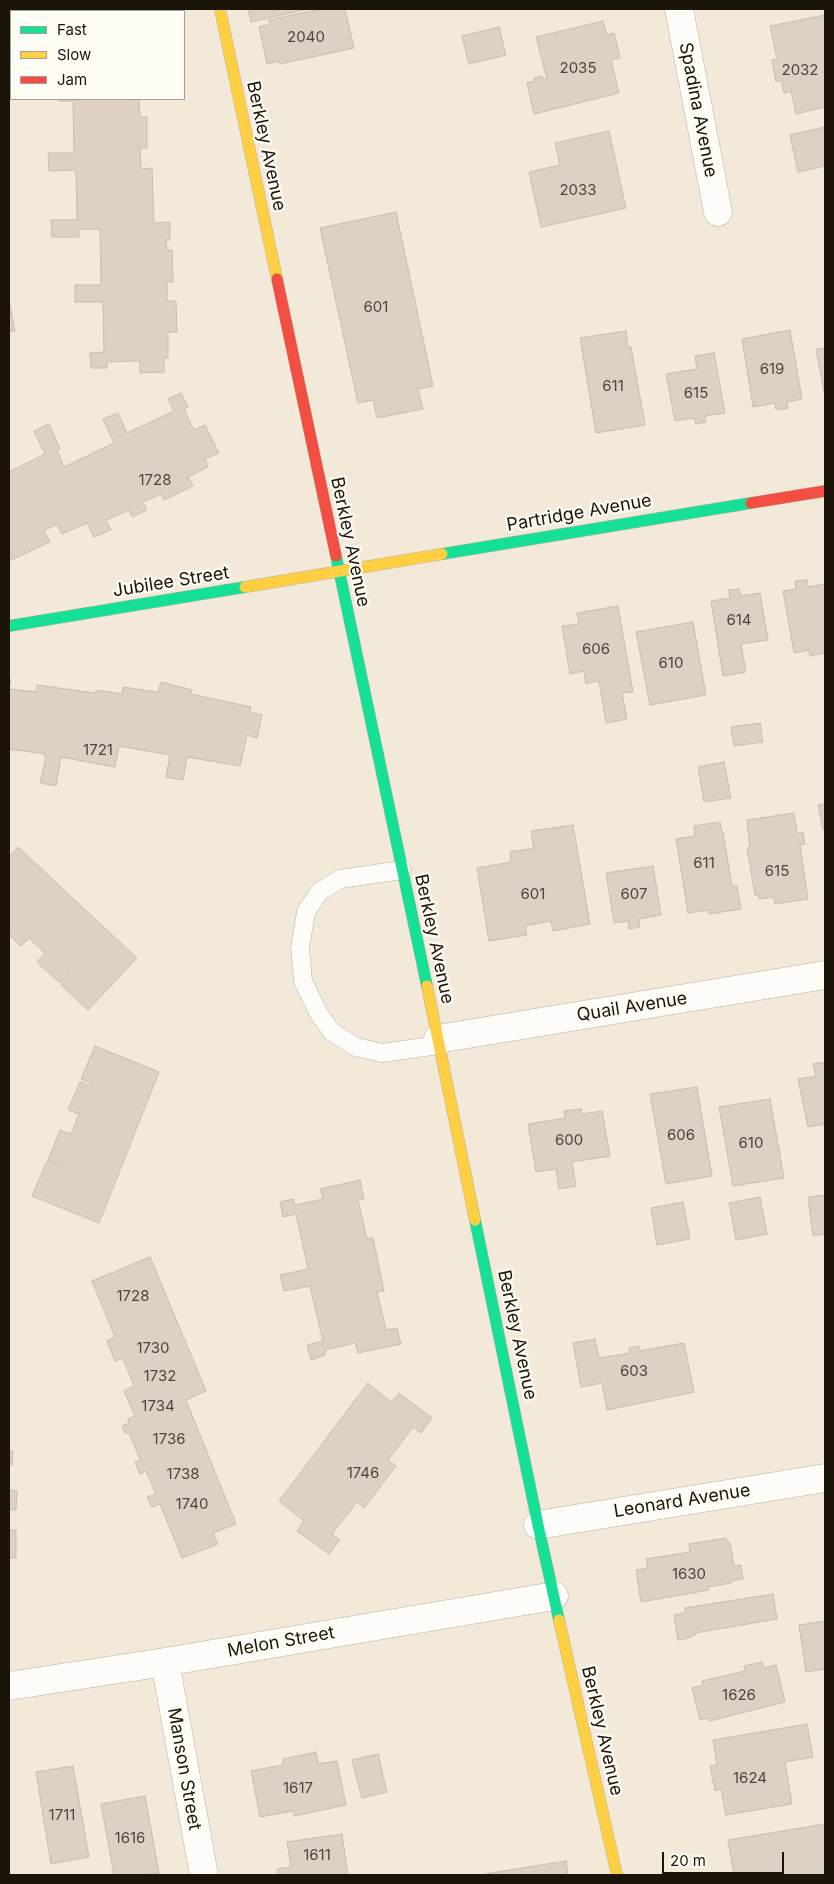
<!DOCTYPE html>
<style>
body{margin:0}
#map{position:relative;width:834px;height:1884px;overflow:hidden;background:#f3e9d8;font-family:Inter,sans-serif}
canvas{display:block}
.frame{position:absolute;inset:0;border:10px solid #1b1509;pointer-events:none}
.legend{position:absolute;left:10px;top:10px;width:175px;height:90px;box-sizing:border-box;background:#fffbf5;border:1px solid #a49f97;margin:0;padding:6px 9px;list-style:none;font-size:15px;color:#1b1509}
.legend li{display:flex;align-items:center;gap:10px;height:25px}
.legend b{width:25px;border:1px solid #a49f97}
.scale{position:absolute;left:662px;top:1852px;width:122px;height:22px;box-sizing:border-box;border:2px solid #1b1509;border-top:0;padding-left:6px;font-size:15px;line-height:18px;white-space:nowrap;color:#1b1509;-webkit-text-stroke:4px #fffbf5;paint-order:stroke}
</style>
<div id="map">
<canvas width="834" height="1884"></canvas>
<div class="frame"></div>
<ul class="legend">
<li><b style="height:6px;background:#16e098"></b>Fast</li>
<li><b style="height:6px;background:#ffcf43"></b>Slow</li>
<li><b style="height:6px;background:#f24e42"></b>Jam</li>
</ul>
<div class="scale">20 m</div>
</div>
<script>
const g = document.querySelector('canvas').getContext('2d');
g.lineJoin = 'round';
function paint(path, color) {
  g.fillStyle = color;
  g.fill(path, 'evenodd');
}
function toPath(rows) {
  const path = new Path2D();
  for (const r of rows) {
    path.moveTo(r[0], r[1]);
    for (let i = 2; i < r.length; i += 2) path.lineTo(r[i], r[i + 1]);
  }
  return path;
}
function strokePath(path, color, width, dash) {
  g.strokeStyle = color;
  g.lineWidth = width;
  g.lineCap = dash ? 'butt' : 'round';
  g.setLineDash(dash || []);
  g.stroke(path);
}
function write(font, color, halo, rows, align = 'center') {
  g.font = font + ' Inter,sans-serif';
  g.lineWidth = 4.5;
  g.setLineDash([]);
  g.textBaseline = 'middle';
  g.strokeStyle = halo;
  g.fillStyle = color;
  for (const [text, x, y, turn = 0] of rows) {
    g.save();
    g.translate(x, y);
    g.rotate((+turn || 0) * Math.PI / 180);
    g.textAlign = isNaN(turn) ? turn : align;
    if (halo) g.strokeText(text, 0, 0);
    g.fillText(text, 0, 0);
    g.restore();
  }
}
const building = toPath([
 [248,9,308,9,251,22,248,9],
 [321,9,345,9,354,48,280,64,279,61,267,64,259,27,270,24,269,20,321,9],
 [825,15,825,107,796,114,791,91,784,93,781,80,776,82,772,60,777,59,770,26,825,15],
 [603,21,607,35,614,33,620,58,611,60,619,93,534,114,527,83,534,81,534,78,542,76,543,79,547,79,536,37,603,21],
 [499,27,506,55,469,64,462,36,499,27],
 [59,99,139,99,140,117,147,117,147,148,140,148,141,169,152,168,154,223,170,222,170,240,166,240,167,250,172,250,173,282,167,282,167,301,176,301,177,332,168,332,168,358,164,358,164,372,140,373,140,361,107,362,107,368,91,368,90,353,104,352,103,302,75,302,75,285,101,285,100,229,79,229,79,237,52,237,51,220,77,220,76,170,49,171,48,153,74,153,73,101,59,101,59,99],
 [825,127,825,166,798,172,790,135,825,127],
 [609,131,626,208,541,227,529,172,560,165,555,143,609,131],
 [396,212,433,386,418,389,423,409,377,418,373,400,358,403,320,228,396,212],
 [9,301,15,331,9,332,9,301],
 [790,330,802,399,787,402,788,408,776,410,775,403,753,407,742,339,790,330],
 [626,331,628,348,631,347,645,425,596,433,580,338,626,331],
 [825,348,825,397,816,349,825,348],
 [714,353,725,413,705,416,706,422,696,424,694,418,675,421,666,374,697,369,695,356,714,353],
 [181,393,188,407,184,409,194,430,205,425,219,453,205,459,208,467,188,477,193,486,164,500,161,494,143,502,147,510,132,517,129,510,106,520,111,530,94,537,87,523,62,534,57,524,44,531,50,542,9,561,9,472,45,454,34,431,49,424,60,449,57,450,64,467,114,443,103,419,118,413,127,433,174,411,168,399,181,393],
 [807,580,808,587,825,584,825,653,810,656,809,650,794,653,783,591,796,589,795,581,807,580],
 [739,589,741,596,760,593,768,640,741,644,746,672,723,676,711,601,730,598,729,590,739,589],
 [618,606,633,692,622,693,627,719,606,723,599,681,586,684,584,671,570,674,562,626,579,624,577,613,618,606],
 [693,622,706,695,650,705,636,632,693,622],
 [9,679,11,680,9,689,36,692,37,685,95,693,96,690,122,694,123,687,158,692,161,682,192,690,191,694,251,707,250,712,262,715,257,738,247,735,240,766,187,757,183,780,166,777,170,755,119,746,115,767,61,757,56,786,40,783,46,757,44,756,45,754,9,749,9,679],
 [760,723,763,742,734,746,731,727,760,723],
 [724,762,731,798,704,802,698,767,724,762],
 [825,804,825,829,823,830,818,805,825,804],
 [794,813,797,833,803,832,805,844,800,845,808,899,775,904,774,897,759,899,758,895,755,895,747,848,750,847,747,820,794,813],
 [720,822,722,832,723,832,732,886,737,886,741,909,709,914,708,910,688,913,676,839,695,836,694,826,720,822],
 [573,825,590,924,553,931,551,921,525,926,527,935,489,941,477,868,511,862,510,852,534,848,531,831,573,825],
 [18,847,137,958,88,1010,61,985,69,976,68,974,60,983,37,962,45,953,29,938,21,946,9,935,9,857,18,847],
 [653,866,661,915,639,919,640,927,629,929,628,921,614,923,606,873,653,866],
 [95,1046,159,1072,99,1223,32,1196,47,1161,58,1166,59,1164,48,1160,60,1130,71,1134,79,1114,68,1110,80,1082,91,1086,92,1084,81,1079,95,1046],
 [825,1062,825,1124,808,1127,798,1079,816,1076,813,1064,825,1062],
 [697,1087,712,1176,666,1184,650,1094,697,1087],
 [770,1099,784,1178,733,1186,719,1107,770,1099],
 [581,1109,582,1114,602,1111,610,1156,572,1162,576,1186,559,1189,556,1169,536,1172,528,1124,565,1118,564,1111,581,1109],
 [360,1180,364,1199,358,1200,367,1239,373,1238,384,1291,377,1292,386,1330,397,1328,401,1344,358,1353,355,1343,325,1350,325,1355,311,1360,307,1345,323,1341,310,1286,284,1291,280,1275,308,1269,296,1214,283,1217,280,1202,293,1199,295,1205,323,1199,320,1189,360,1180],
 [825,1195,825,1234,813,1236,808,1197,825,1195],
 [760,1197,767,1234,736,1240,729,1203,760,1197],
 [683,1202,690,1239,657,1245,651,1208,683,1202],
 [150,1257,206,1391,186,1400,236,1524,213,1533,218,1544,182,1558,160,1504,152,1507,147,1497,156,1494,146,1471,140,1474,135,1462,140,1460,129,1432,126,1434,122,1426,129,1423,128,1419,135,1416,124,1391,134,1386,123,1358,115,1361,107,1341,115,1337,92,1281,150,1257],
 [595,1339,599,1358,630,1353,629,1348,639,1346,639,1351,684,1343,694,1392,607,1410,602,1383,581,1387,573,1343,595,1339],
 [368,1383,391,1402,399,1393,432,1418,421,1433,413,1427,388,1460,396,1466,364,1508,357,1502,332,1534,340,1540,329,1554,297,1531,304,1521,279,1501,368,1383],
 [9,1451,13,1451,12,1465,9,1465,9,1451],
 [9,1490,17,1491,16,1510,9,1509,9,1490],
 [9,1530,16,1530,16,1558,9,1558,9,1530],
 [725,1538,730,1543,734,1566,741,1565,743,1579,731,1581,731,1583,708,1587,709,1590,641,1602,636,1570,648,1568,646,1559,690,1552,689,1544,725,1538],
 [773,1594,777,1619,695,1633,695,1635,690,1636,690,1638,678,1640,674,1615,685,1613,685,1608,773,1594],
 [825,1621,825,1669,806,1672,799,1625,825,1621],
 [762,1662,764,1668,776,1665,785,1702,710,1721,710,1718,700,1720,692,1688,703,1685,702,1681,745,1671,744,1666,762,1662],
 [807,1724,813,1757,785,1762,792,1804,726,1815,721,1789,715,1791,710,1766,717,1765,713,1740,807,1724],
 [316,1752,318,1764,337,1761,346,1805,294,1816,293,1811,260,1817,251,1771,283,1765,283,1759,316,1752],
 [378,1754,387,1792,362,1798,352,1760,378,1754],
 [73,1766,89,1857,51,1864,36,1772,73,1766],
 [145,1796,159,1873,144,1875,114,1875,101,1804,145,1796],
 [825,1824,825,1875,734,1875,728,1840,825,1824],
 [342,1834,348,1875,278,1875,277,1869,291,1867,287,1842,342,1834],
 [566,1861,568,1875,485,1875,485,1874,566,1861]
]);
paint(building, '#ded0c2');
strokePath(building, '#c6bdb1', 1);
const lane = toPath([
 [402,870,340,879,319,892,306,912,300,948,303,981,319,1014,332,1032,356,1047,382,1053,439,1045]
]);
const street = toPath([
 [679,9,718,212],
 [31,11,40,9],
 [9,18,11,17],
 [438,1039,825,975],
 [538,1525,825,1478],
 [165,1662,204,1875],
 [9,1686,165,1662,554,1596]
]);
const fast = toPath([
 [442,554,751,503],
 [336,556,427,986],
 [9,626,245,587],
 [475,1220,538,1525,559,1620]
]);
const slow = toPath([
 [220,9,277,279],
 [245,587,442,554],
 [427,986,475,1220],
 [559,1620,617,1875]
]);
const jam = toPath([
 [277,279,336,556],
 [751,503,825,491]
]);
strokePath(lane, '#b9b1a4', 19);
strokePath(street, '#b9b1a4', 29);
strokePath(fast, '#b9b1a4', 12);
strokePath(slow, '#b9b1a4', 12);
strokePath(jam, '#b9b1a4', 12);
strokePath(lane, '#fdfcf9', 18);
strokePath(street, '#fdfcf9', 28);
strokePath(fast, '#16e098', 11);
strokePath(slow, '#ffcf43', 11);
strokePath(jam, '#f24e42', 11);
write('15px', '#4e4639', null, [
 ["2040",306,37],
 ["2035",578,68],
 ["2032",800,70],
 ["2033",578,190],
 ["601",376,307],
 ["619",772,369],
 ["611",613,386],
 ["615",696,393],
 ["1728",155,480],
 ["614",739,620],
 ["606",596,649],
 ["610",671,663],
 ["1721",98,750],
 ["611",704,863],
 ["615",777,871],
 ["601",533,894],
 ["607",634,894],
 ["606",681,1135],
 ["600",569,1140],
 ["610",751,1143],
 ["1728",133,1296],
 ["1730",153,1348],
 ["603",634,1371],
 ["1732",160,1376],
 ["1734",158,1406],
 ["1736",169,1439],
 ["1746",363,1473],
 ["1738",183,1474],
 ["1740",192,1504],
 ["1630",689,1574],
 ["1626",739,1695],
 ["1624",750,1778],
 ["1617",298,1788],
 ["1711",62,1815],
 ["1616",130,1838],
 ["1611",317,1855]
]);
write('18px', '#1b1509', '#fffbf5', [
 ["Spadina Avenue",698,110,79],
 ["Berkley Avenue",266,146,78],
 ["Partridge Avenue",579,513,-10],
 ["Berkley Avenue",350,542,78],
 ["Jubilee Street",171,582,-9],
 ["Berkley Avenue",434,939,78],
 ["Quail Avenue",632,1007,-9],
 ["Berkley Avenue",517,1335,78],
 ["Leonard Avenue",682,1501,-9],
 ["Melon Street",281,1642,-10],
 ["Berkley Avenue",602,1731,77],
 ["Manson Street",184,1769,80]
]);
</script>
